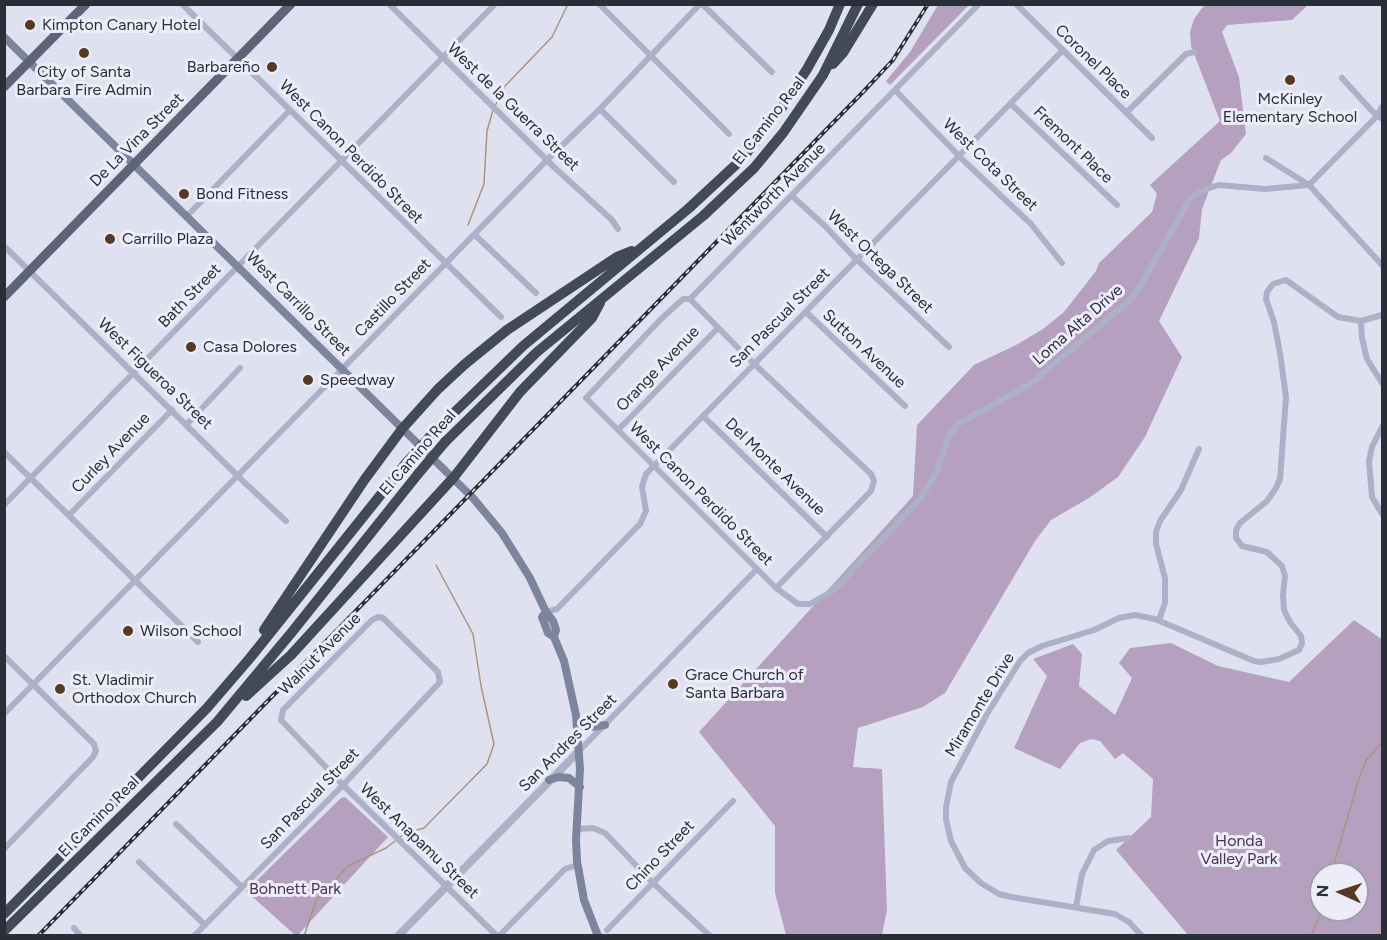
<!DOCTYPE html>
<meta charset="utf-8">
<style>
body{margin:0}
#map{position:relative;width:1387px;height:940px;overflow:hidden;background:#dfe1f1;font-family:Figtree,sans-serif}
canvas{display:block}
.frame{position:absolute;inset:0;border:6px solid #2a2e37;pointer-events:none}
.north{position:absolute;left:1309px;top:862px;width:60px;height:60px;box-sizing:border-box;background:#ecedf9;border:2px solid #9ea1ab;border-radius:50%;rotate:273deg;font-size:16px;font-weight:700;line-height:24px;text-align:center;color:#2a2e37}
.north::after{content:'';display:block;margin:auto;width:21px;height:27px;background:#553923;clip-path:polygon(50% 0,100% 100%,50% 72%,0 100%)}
</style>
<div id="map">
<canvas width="1387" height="940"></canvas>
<div class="frame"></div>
<div class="north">N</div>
</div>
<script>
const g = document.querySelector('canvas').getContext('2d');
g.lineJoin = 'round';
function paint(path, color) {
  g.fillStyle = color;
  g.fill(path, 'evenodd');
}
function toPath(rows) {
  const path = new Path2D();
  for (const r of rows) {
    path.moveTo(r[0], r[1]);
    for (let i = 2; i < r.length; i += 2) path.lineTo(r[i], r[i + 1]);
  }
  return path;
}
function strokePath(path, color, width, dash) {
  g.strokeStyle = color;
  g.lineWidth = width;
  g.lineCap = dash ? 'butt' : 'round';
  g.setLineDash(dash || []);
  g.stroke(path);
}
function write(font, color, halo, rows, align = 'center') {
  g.font = font + ' Figtree,sans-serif';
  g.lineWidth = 6;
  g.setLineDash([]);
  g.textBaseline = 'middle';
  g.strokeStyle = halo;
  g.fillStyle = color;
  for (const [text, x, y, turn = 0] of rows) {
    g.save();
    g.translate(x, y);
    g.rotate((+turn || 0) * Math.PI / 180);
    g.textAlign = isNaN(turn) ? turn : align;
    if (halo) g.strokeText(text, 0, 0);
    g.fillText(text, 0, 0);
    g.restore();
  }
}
paint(toPath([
 [1207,4,1308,5,1292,20,1227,25,1222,32,1239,77,1246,134,1231,153,1221,160,1202,209,1199,238,1159,321,1182,357,1145,437,1118,477,1089,498,1051,520,1035,541,945,693,923,707,858,728,853,767,882,769,887,910,882,935,786,935,775,893,775,826,699,732,913,496,917,425,974,365,1016,345,1043,329,1064,312,1096,271,1099,263,1152,212,1157,194,1150,185,1220,121,1191,46,1190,32,1194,19,1202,8],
 [938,5,969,5,890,85,886,81,910,52],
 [1354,620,1380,638,1382,637,1382,935,1188,935,1116,850,1151,817,1153,779,1123,753,1115,759,1100,741,1091,739,1080,743,1060,769,1014,748,1047,676,1033,659,1073,644,1082,654,1079,686,1115,715,1132,678,1119,663,1130,648,1171,643,1218,666,1289,682],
 [1321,874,1357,874,1357,910,1321,910],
 [345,797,388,837,298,935,295,935,246,891,341,798]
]), '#b6a0bf');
strokePath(toPath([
 [495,106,505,86,552,37,568,4],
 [468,225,484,184,487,131,493,110],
 [399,838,404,834,424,828,487,764,494,744,481,686,473,634,436,565],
 [1331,874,1359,778,1366,761,1382,742],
 [304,936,316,901,348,866,386,848,395,841],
 [1311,936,1322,910]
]), '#ac9380', 1.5);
strokePath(toPath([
 [182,4,501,317],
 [389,4,555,168,612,220,618,229],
 [599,4,729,134],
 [702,4,772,72],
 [979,4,690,299,683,299,661,319,586,398,776,588,798,604,810,604,834,590,921,498,936,473,948,437,958,424,1029,385,1129,301,1141,285,1187,204,1194,196,1206,189,1219,185,1265,189,1309,185,1377,116,1382,107],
 [1016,4,1152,138],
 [1342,78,1372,111,1382,119],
 [895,90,964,161,1031,224,1062,263],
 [1011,104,1117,205],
 [600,109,674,182],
 [1126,113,1186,54,1194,52],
 [1266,158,1309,185,1382,265],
 [792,196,825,226,852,255,949,347],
 [187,216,290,110],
 [475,235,536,293],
 [4,246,245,483,286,521],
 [690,299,749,359,871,474,874,481,871,491,776,588],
 [806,312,905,406],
 [1361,321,1362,338,1367,359,1382,383],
 [704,417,827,537],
 [187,424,240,368],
 [1382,427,1372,447,1369,461,1372,497,1382,514],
 [618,430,718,328],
 [4,452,198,642],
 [4,505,495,4],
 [69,515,172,410],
 [546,612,557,609,640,524,646,511,642,487,646,474,1063,50],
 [1159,620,1165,603,1165,578,1156,544,1156,532,1160,521,1181,490,1199,449],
 [4,656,94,744,96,751,93,757,4,849],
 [4,714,547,160,600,109,700,4],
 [579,751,757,569],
 [176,824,242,887],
 [577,829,593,828,605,833,653,883,710,936],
 [139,862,205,925],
 [1076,907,1082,874,1094,850,1108,841,1129,838],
 [74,928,81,936],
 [607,930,733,801],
 [194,936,343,785,440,682,438,672,383,618,378,617,372,620,283,710,281,720,343,785,497,936],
 [499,936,565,869,577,865],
 [1142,936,1129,922,1115,914,1011,897,999,894,981,883,965,868,951,841,946,819,946,807,951,782,987,714,1020,661,1028,653,1042,646,1094,630,1119,618,1135,615,1155,619,1254,661,1261,662,1279,659,1299,650,1302,643,1301,636,1290,622,1284,610,1283,595,1285,576,1282,566,1267,552,1242,546,1236,538,1236,530,1240,523,1267,501,1276,488,1280,479,1286,397,1280,353,1274,322,1266,299,1267,292,1273,284,1286,280,1338,317,1361,321,1382,315]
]), '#acb1c8', 6);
strokePath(toPath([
 [398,936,579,751]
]), '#acb1c8', 8);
strokePath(toPath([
 [4,37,473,498,502,533,530,578,546,612,553,621,556,630,554,637],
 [546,612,542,617,548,633,554,637,564,661,576,715,580,769,576,840,577,861,584,900,598,936],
 [577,725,591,727,605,725],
 [549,780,558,777,569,778,580,787]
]), '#7d859c', 8);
strokePath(toPath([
 [4,87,86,4],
 [4,297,291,4]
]), '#5d6478', 9);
strokePath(toPath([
 [833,64,843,53,873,4],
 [434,432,523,346,688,209,742,159,783,106,807,69,829,30,840,4],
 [445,442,537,352,703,216,754,168,783,133,823,75,858,4],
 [264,630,365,479,402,429,438,389,465,364,507,330,617,257,632,251],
 [246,696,291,655,454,477,520,392,592,318,600,303],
 [4,914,207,708,250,658,407,462],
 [4,931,217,722,292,632,418,474]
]), '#424957', 10);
const rail = toPath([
 [38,936,864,91,893,60,928,4]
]);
strokePath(rail, '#2a2e37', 4);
strokePath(rail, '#ecedf9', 1.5, [4.5]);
strokePath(toPath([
 [407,462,434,432],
 [418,474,445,442]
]), '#424957', 10);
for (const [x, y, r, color] of [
 [30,25,6,"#553923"],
 [84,53,6,"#553923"],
 [272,67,6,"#553923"],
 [1290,80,6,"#553923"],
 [184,194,6,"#553923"],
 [110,239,6,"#553923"],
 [191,347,6,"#553923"],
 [308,380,6,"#553923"],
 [128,631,6,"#553923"],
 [673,684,6,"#553923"],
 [60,689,6,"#553923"]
]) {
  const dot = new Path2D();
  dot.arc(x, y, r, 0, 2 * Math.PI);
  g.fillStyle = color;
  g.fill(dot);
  strokePath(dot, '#ecedf9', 2);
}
write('16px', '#2a2e37', '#ecedf9', [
 ["Kimpton Canary Hotel",42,25],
 ["Barbareño",260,67,"right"],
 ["City of Santa",84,72,"center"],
 ["Barbara Fire Admin",84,90,"center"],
 ["McKinley",1290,99,"center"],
 ["Elementary School",1290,117,"center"],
 ["Bond Fitness",196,194],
 ["Carrillo Plaza",122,239],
 ["Casa Dolores",203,347],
 ["Speedway",320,380],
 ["Wilson School",140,631],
 ["Grace Church of",685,675],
 ["Santa Barbara",685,693],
 ["St. Vladimir",72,680],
 ["Orthodox Church",72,698]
], 'left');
write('16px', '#2a2e37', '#ecedf9', [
 ["Coronel Place",1093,62,44],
 ["West de la Guerra Street",513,107,44],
 ["El Camino Real",769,121,-52],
 ["De La Vina Street",137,140,-45],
 ["Fremont Place",1073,145,44],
 ["West Canon Perdido Street",351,152,45],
 ["West Cota Street",990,165,44],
 ["Wentworth Avenue",774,195,-45],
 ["West Ortega Street",880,262,44],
 ["Bath Street",190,296,-46],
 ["Castillo Street",393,298,-46],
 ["West Carrillo Street",298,304,45],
 ["San Pascual Street",780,318,-45],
 ["Loma Alta Drive",1078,325,-41],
 ["Sutton Avenue",864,349,43],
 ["Orange Avenue",658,369,-46],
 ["West Figueroa Street",155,374,44],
 ["Curley Avenue",111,453,-46],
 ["El Camino Real",418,453,-49],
 ["Del Monte Avenue",775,467,44],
 ["West Canon Perdido Street",701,494,45],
 ["Walnut Avenue",320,654,-45],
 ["Miramonte Drive",980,705,-59],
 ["San Andres Street",568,743,-45],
 ["San Pascual Street",310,799,-46],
 ["El Camino Real",99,817,-45],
 ["West Anapamu Street",419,841,44],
 ["Chino Street",660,856,-46]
]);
write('16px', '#4a3053', '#ecedf9', [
 ["Honda",1239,841],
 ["Valley Park",1239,859],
 ["Bohnett Park",295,889]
]);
</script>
